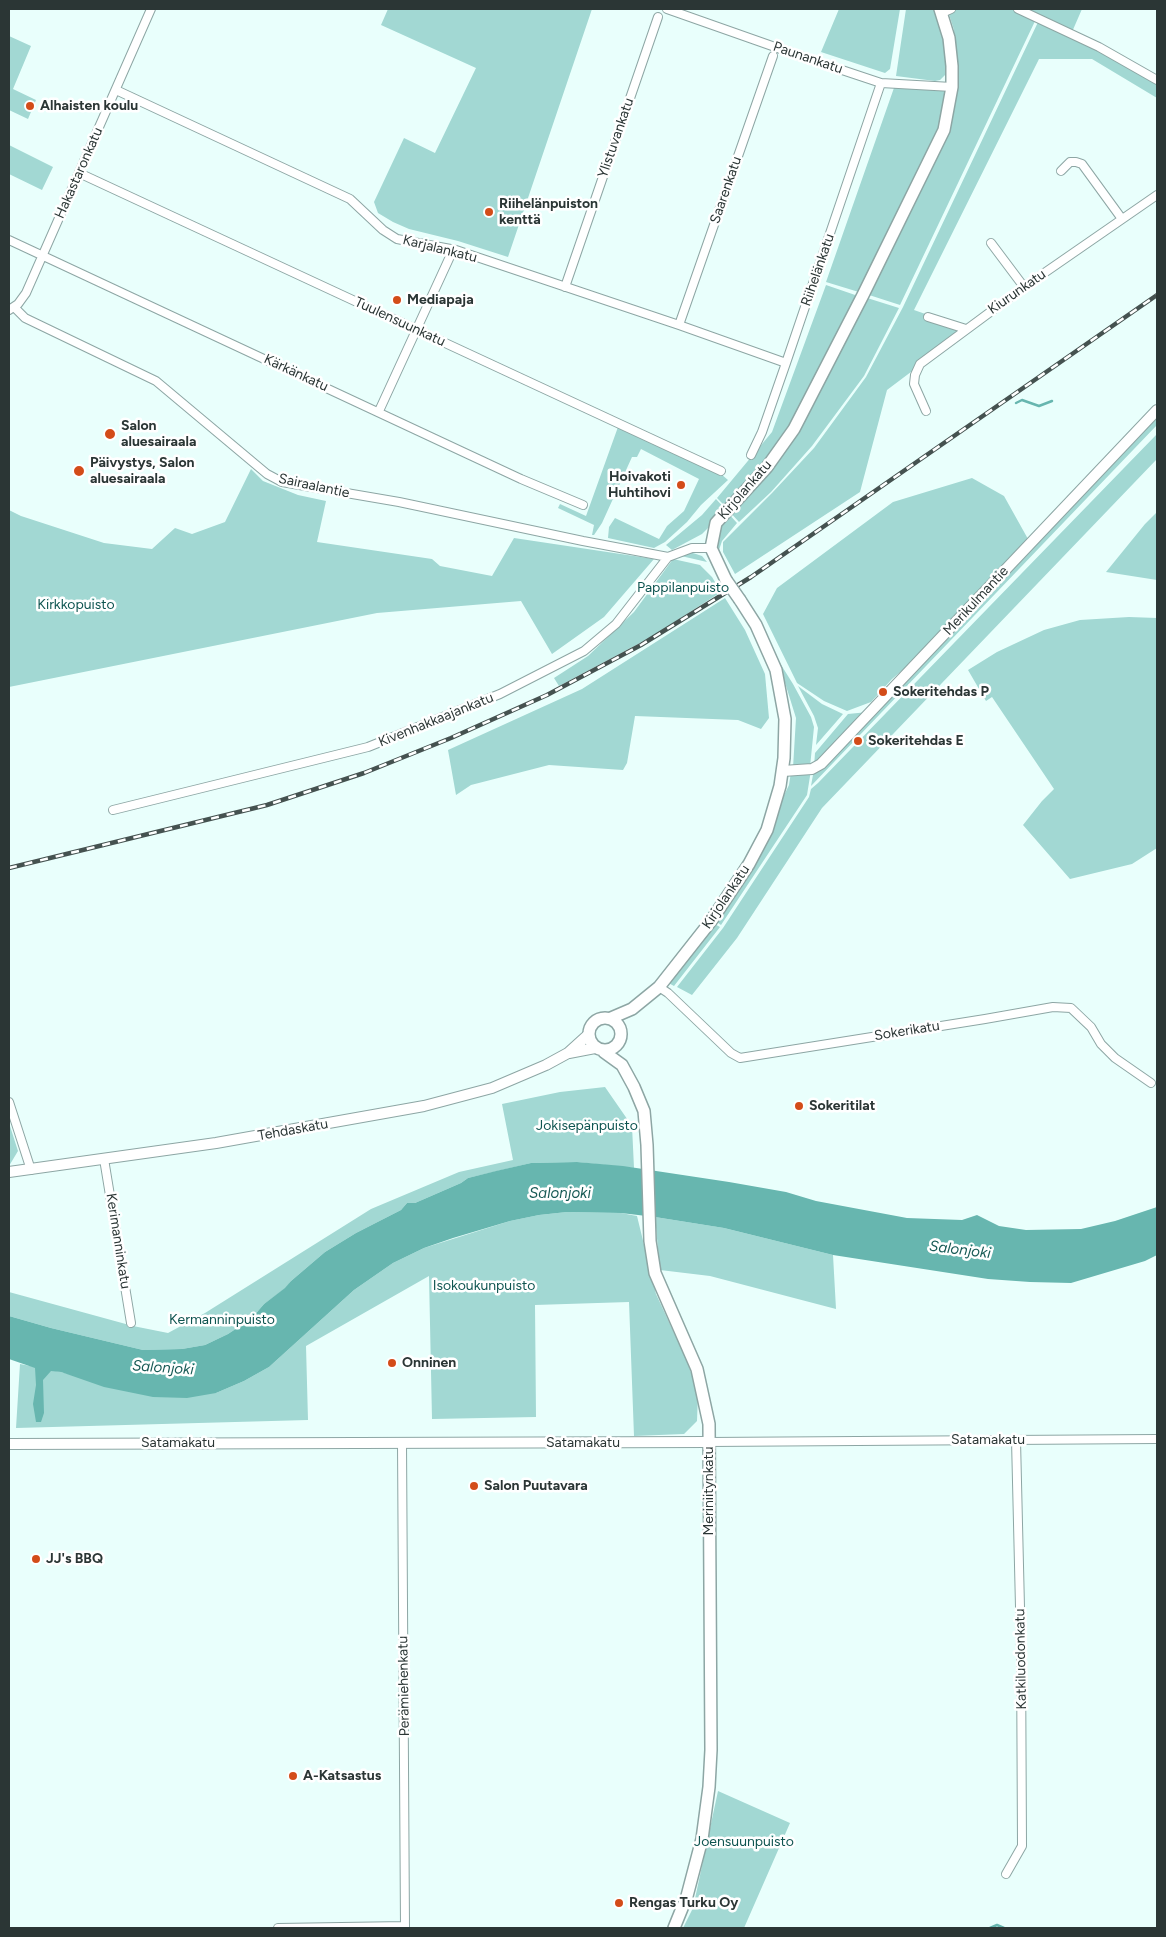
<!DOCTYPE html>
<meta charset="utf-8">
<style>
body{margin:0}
#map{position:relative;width:1166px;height:1937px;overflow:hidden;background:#e9fffc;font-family:Figtree,sans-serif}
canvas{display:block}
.frame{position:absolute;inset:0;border:10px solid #2b3635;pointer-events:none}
</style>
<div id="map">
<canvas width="1166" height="1937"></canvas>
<div class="frame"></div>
</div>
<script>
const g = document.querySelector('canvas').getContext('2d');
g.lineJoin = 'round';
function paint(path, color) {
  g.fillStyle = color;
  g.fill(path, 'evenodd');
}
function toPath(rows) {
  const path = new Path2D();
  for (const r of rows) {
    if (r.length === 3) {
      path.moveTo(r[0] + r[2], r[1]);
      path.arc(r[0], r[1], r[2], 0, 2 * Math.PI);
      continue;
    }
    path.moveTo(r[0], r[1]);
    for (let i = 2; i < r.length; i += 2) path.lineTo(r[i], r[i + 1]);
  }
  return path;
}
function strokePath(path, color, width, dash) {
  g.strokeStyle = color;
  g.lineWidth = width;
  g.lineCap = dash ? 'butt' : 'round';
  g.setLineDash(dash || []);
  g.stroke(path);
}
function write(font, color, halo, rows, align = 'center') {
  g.font = font + ' Figtree,sans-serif';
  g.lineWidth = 5;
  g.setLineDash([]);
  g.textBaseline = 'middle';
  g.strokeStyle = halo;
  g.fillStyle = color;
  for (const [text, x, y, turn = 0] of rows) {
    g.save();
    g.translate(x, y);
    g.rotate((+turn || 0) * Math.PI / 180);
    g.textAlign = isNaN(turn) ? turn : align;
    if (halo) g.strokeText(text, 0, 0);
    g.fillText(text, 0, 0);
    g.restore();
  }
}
paint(toPath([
 [388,9,592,9,508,257,458,241,409,229,393,222,378,213,374,202,404,138,435,153,476,68,381,25],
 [839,9,900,9,890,69,885,73,821,52],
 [906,9,935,9,942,32,945,53,947,73,940,80,935,81,896,76],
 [954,9,1014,9,1036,19,900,305,866,294,945,131,956,81,954,30,948,11],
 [1021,9,1082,9,1072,32],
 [1039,20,1157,80,1157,98,1092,59,1039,59,914,310,968,329,887,390,860,492,735,574,723,552,723,542,772,493,814,448,866,377,903,307],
 [9,36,31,46,13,89,36,100,28,119,9,110],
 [895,85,949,89,943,130,862,293,826,282],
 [9,145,53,167,42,190,9,174],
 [826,285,861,297,793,429,727,508,717,498,772,432],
 [864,297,899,308,864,376,812,446,771,492,739,522,728,510,769,466],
 [1157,414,1157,425,811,786,814,769],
 [618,427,721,474,728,480,701,505,687,522,665,542,654,548,608,538,609,527,615,518,659,539,667,526,684,511,699,479,641,449,637,457,632,457,602,523,594,535,592,535,594,525,558,508,560,504,586,516],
 [1157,434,1157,459,822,808,737,938,692,995,677,987,723,928,809,797,811,789,818,783],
 [251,469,263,481,298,495,326,501,317,542,432,559,440,566,492,576,514,538,654,559,604,617,552,654,521,601,377,613,9,687,9,510,21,516,104,543,152,549,175,528,192,534,225,522],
 [972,478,1004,496,1028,539,919,656,892,679,871,702,847,711,824,701,797,683,763,614,777,588,893,502],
 [716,499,726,510,702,534,672,550,666,545,702,515],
 [727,512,737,523,722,541,719,550,714,542,715,533],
 [1157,512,1157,580,1106,572,1145,524],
 [687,551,702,556,707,562,681,556],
 [673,559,700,565,712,577,721,592,653,636,559,686,554,678,588,656,634,612],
 [725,598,745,630,765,674,769,718,761,729,738,720,635,716,627,763,623,770,549,765,471,785,456,795,448,750,582,689],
 [1129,617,1157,618,1157,848,1132,864,1070,879,1023,825,1042,801,1054,789,992,697,986,701,968,670,997,652,1044,630,1080,620],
 [778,660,793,684,811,717,814,727,810,767,793,768,796,718],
 [798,686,822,704,843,714,816,745,818,728,814,716],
 [868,712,814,767,815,753,848,714],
 [811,770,807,795,721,925,714,920,759,847,789,785,791,772],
 [711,922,720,927,674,986,661,979],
 [605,1087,632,1126,634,1168,577,1162,531,1163,468,1178,461,1183,415,1203,407,1203,401,1210,356,1233,325,1252,291,1281,286,1288,264,1304,252,1318,228,1334,205,1345,182,1349,143,1350,51,1328,9,1316,9,1292,133,1326,168,1333,205,1313,371,1209,459,1172,513,1160,502,1104,560,1092],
 [9,1123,18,1151,9,1166],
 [567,1212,621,1213,637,1216,656,1294,687,1361,698,1393,697,1421,684,1434,634,1436,629,1302,535,1305,536,1417,432,1419,429,1276,306,1346,308,1420,16,1428,20,1364,61,1372,76,1376,216,1393,244,1381,269,1367,354,1290,393,1263,424,1248,510,1221,539,1215],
 [655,1217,724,1228,833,1255,836,1309,710,1276,660,1270],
 [718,1791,790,1823,744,1928,683,1928,693,1908]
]), '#a2d8d3');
paint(toPath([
 [577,1162,623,1166,729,1182,786,1192,816,1201,907,1218,962,1220,977,1215,999,1226,1026,1230,1081,1229,1115,1221,1157,1207,1157,1255,1145,1261,1071,1283,1030,1282,988,1279,833,1255,724,1228,655,1217,621,1213,567,1212,539,1215,510,1221,453,1238,424,1248,393,1263,354,1290,269,1367,244,1381,216,1393,187,1398,153,1397,104,1387,61,1372,51,1371,43,1380,44,1413,41,1422,36,1422,33,1404,36,1385,35,1368,9,1359,9,1316,51,1328,143,1350,182,1349,205,1345,228,1334,252,1318,264,1304,285,1288,291,1281,325,1252,356,1233,401,1210,407,1203,415,1203,461,1183,468,1178,496,1171,531,1163]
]), '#67b6af');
strokePath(toPath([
 [1016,403,1022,400,1039,406,1052,401],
 [990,1928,997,1925,1004,1928]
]), '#67b6af', 2.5);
const minor = toPath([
 [667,9,809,59,881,83,952,87],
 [1018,9,1099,47,1157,80],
 [942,13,951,9],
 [116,90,350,199,383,230,397,239,456,250,679,325,786,363],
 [1061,171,1070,162,1076,162,1082,164,1122,219],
 [79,173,721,471],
 [9,240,521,479,583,505],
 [991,243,1024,287],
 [565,287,658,17],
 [14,307,25,318,156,381,267,474,282,482,399,502,583,541,668,557],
 [9,310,18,304,26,293,151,9],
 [928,317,966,329],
 [679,325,773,56],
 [379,411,453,250],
 [926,411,914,384,915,375,920,364,1024,287,1157,195],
 [751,455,762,432,786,363,881,83],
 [113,810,368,747,500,694,584,651,616,624,668,557,692,548,711,548],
 [659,987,668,993,731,1053,740,1058,985,1019,1053,1007,1071,1008,1091,1027,1101,1044,1115,1058,1151,1083],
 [9,1102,31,1170],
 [104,1159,131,1323],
 [708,1442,1157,1439],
 [402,1443,405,1928],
 [1006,1874,1022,1846,1021,1649,1016,1440],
 [278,1928,405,1926]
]);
const tertiary = toPath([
 [783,771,812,769,821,764,1157,410],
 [569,1053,595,1048],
 [9,1172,216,1143,424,1106,492,1088,546,1065,568,1053,589,1034],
 [9,1444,708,1442]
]);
const secondary = toPath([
 [726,580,711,548,716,523,767,467,794,429,863,295,944,130,952,87,952,66,949,38,940,9],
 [605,1034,16],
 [611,1018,632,1009,659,987,711,921,749,864,767,830,780,786,784,758,785,719,776,670,756,625,740,600],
 [604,1052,622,1065,634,1087,644,1111,647,1145,650,1241,655,1273,697,1369,709,1424,711,1750,709,1787,702,1839,687,1896,674,1928]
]);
strokePath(minor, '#8da6a4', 10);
strokePath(tertiary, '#8da6a4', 12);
strokePath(secondary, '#8da6a4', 14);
strokePath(minor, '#fff', 8);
strokePath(tertiary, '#fff', 10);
strokePath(secondary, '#fff', 11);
const rail = toPath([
 [9,868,267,805,364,773,451,738,547,695,641,645,751,577,1157,295]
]);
strokePath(rail, '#455250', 4.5);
strokePath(rail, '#fff', 2.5, [8]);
const secondaryBridge = toPath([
 [726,580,740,600]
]);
strokePath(secondaryBridge, '#8da6a4', 14, []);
strokePath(secondaryBridge, '#fff', 11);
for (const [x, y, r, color] of [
 [30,106,5,"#d34c19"],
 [489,212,5,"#d34c19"],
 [397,300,5,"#d34c19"],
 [110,434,6,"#d34c19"],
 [79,471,6,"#d34c19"],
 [681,485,5,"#d34c19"],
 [883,692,5,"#d34c19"],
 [858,741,5,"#d34c19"],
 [799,1106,5,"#d34c19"],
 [392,1363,5,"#d34c19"],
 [474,1486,5,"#d34c19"],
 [36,1559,5,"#d34c19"],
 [293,1776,5,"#d34c19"],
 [619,1903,5,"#d34c19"]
]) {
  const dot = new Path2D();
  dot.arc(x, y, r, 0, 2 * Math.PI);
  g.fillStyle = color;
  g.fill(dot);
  strokePath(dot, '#fff', 2);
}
write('14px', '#2b3635', '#fff', [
 ["Paunankatu",808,58,19],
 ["Ylistuvankatu",616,138,-71],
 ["Hakastaronkatu",79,173,-66],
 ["Saarenkatu",726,190,-71],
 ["Karjalankatu",440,249,14],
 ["Riihelänkatu",818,270,-71],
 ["Kiurunkatu",1017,292,-35],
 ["Tuulensuunkatu",400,322,25],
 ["Kärkänkatu",296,373,25],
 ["Sairaalantie",314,486,12],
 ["Kirjolankatu",745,490,-49],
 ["Merikulmantie",976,601,-47],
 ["Kivenhakkaajankatu",436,720,-22],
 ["Kirjolankatu",726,897,-56],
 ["Sokerikatu",907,1031,-9],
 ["Tehdaskatu",293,1130,-10],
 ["Kerimanninkatu",118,1241,81],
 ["Satamakatu",988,1440],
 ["Satamakatu",178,1443],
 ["Satamakatu",583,1443],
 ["Meriniitynkatu",709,1491,-90],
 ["Katkiluodonkatu",1021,1659,-91],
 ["Perämiehenkatu",404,1686,-91]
]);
write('bold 14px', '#2b3635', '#fff', [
 ["Alhaisten koulu",40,106],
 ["Riihelänpuiston",499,204],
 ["kenttä",499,220],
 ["Mediapaja",407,300],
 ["Salon",121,426],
 ["aluesairaala",121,442],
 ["Päivystys, Salon",90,463],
 ["aluesairaala",90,479],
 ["Hoivakoti",671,477,"right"],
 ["Huhtihovi",671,493,"right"],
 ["Sokeritehdas P",893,692],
 ["Sokeritehdas E",868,741],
 ["Sokeritilat",809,1106],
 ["Onninen",402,1363],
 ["Salon Puutavara",484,1486],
 ["JJ's BBQ",46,1559],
 ["A-Katsastus",303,1776],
 ["Rengas Turku Oy",629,1903]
], 'left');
write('14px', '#0e5450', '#fff', [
 ["Pappilanpuisto",683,588],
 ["Kirkkopuisto",76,605],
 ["Jokisepänpuisto",587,1126],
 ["Isokoukunpuisto",484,1286],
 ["Kermanninpuisto",222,1320],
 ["Joensuunpuisto",744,1842]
]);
write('italic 15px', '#175a55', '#fff', [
 ["Salonjoki",560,1194],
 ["Salonjoki",960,1250,7],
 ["Salonjoki",163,1368,4]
]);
</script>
